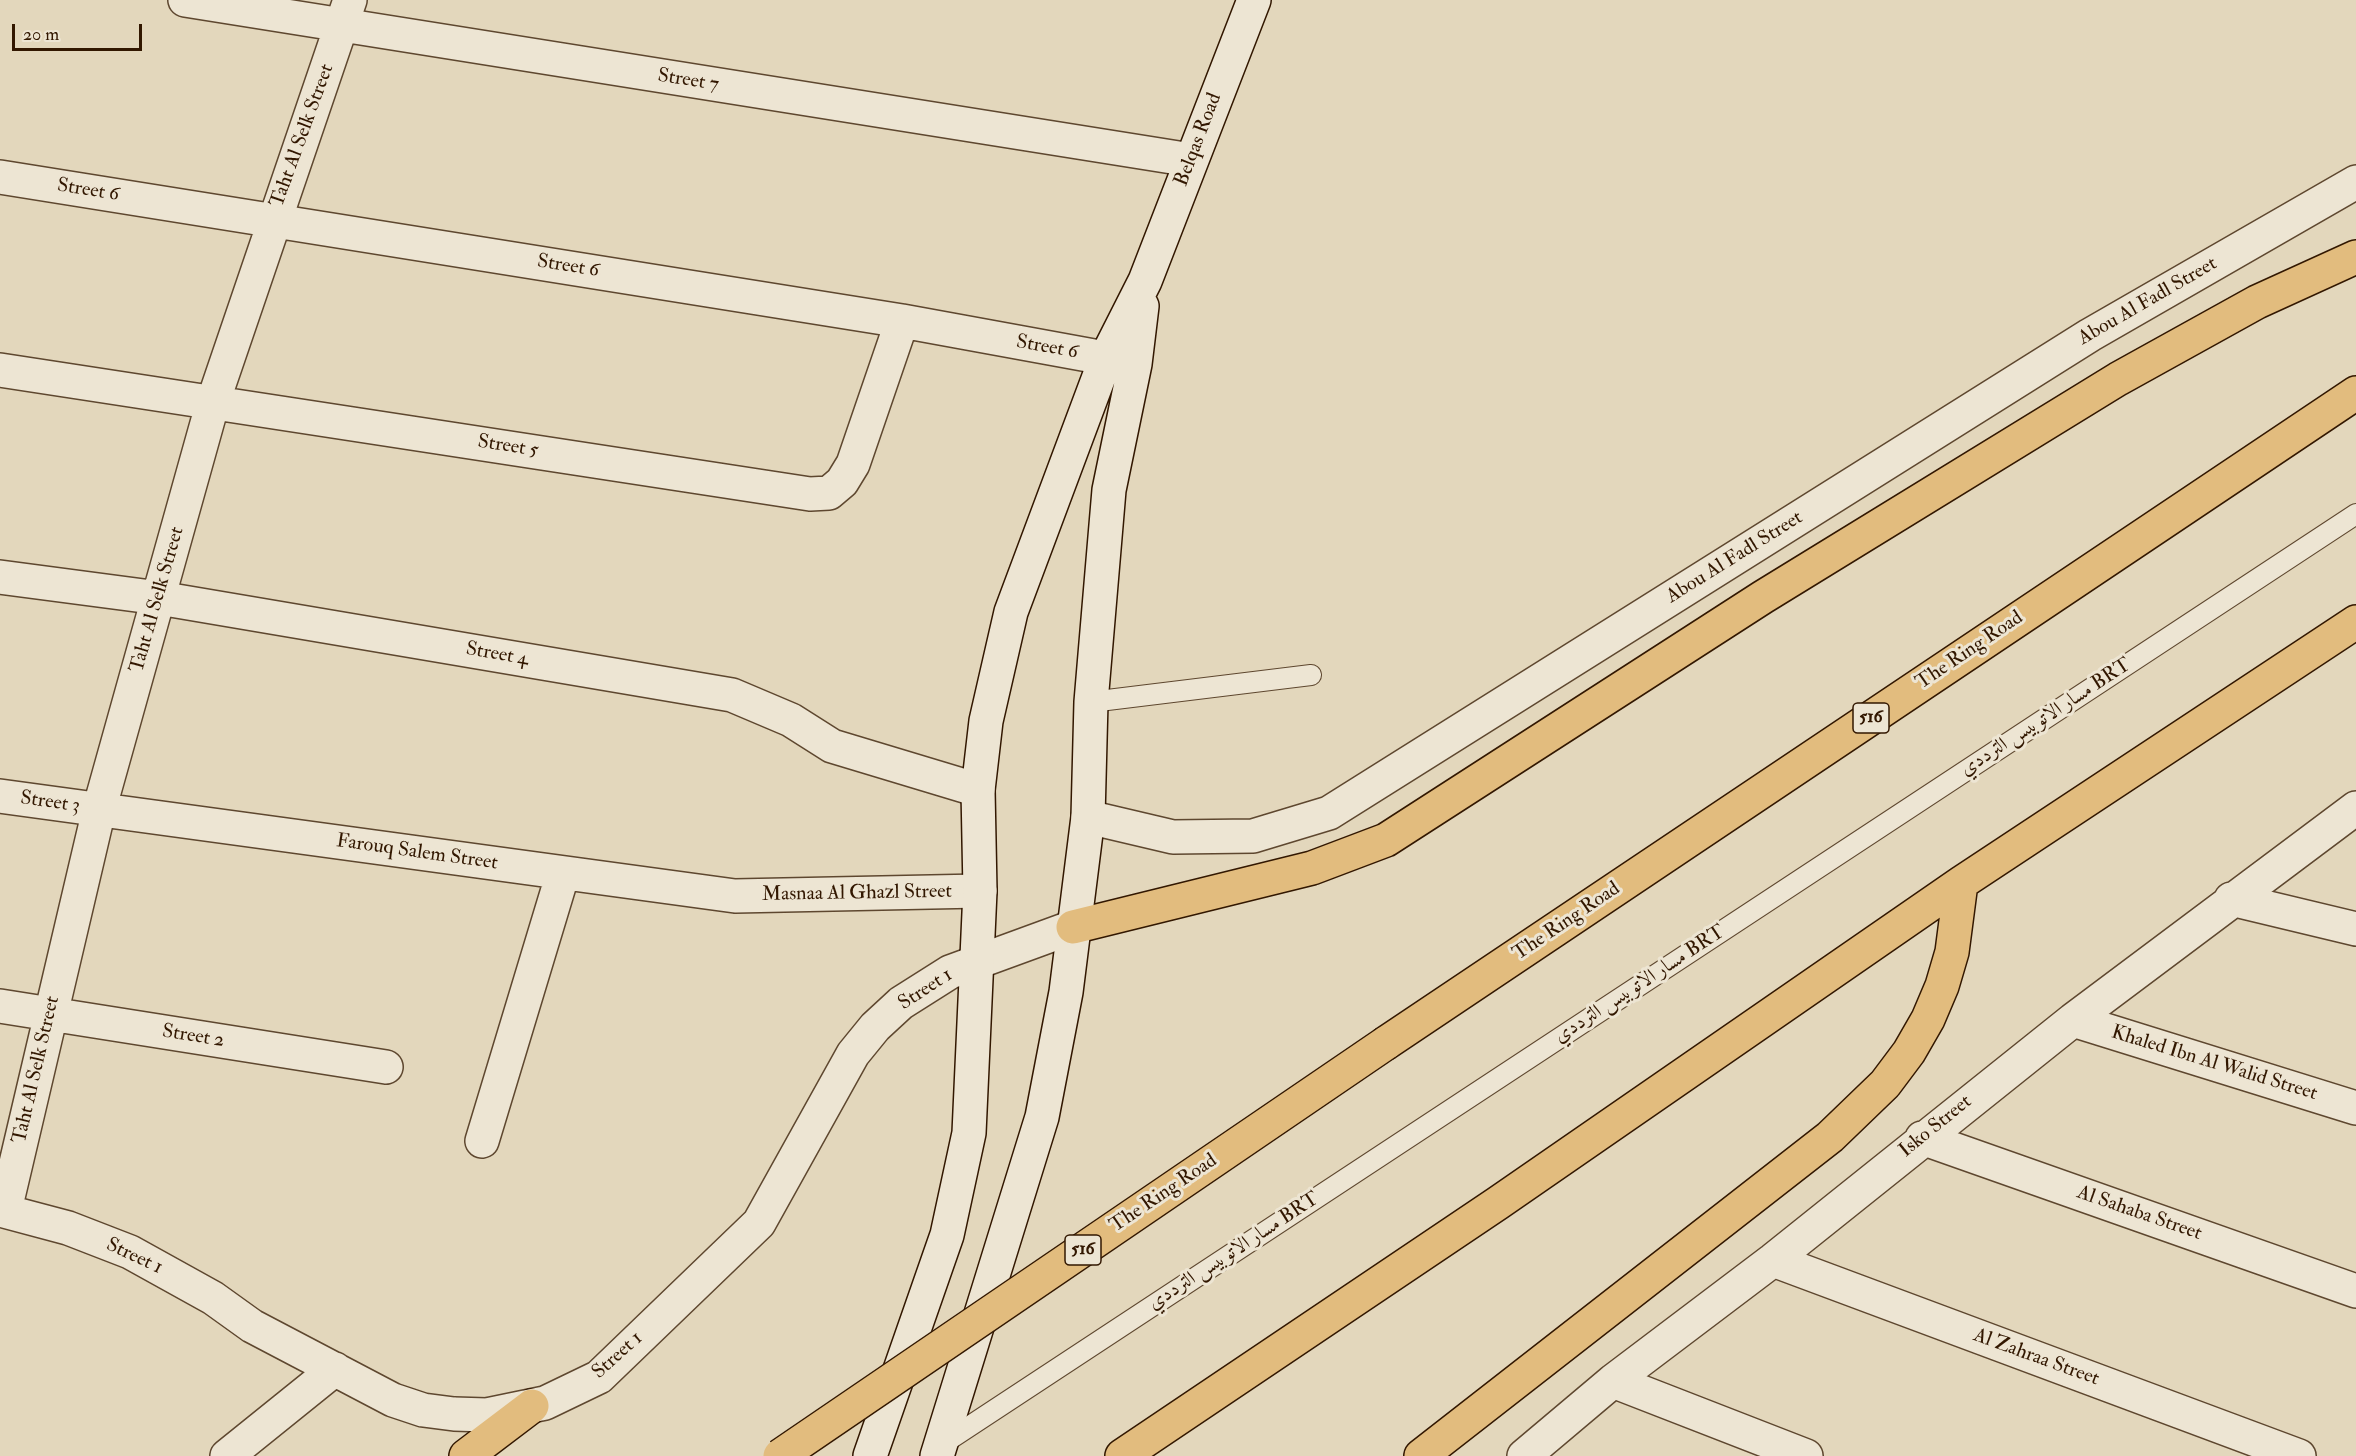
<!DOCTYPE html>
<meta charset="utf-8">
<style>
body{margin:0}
#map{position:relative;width:2356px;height:1456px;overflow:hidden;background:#e3d7bc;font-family:"IM FELL Double Pica",serif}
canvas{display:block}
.scale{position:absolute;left:12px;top:24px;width:130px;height:27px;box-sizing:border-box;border:3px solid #321700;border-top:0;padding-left:8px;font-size:18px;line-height:21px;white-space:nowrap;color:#321700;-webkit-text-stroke:4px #ede5d3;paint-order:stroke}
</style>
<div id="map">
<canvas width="2356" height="1456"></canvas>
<div class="scale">20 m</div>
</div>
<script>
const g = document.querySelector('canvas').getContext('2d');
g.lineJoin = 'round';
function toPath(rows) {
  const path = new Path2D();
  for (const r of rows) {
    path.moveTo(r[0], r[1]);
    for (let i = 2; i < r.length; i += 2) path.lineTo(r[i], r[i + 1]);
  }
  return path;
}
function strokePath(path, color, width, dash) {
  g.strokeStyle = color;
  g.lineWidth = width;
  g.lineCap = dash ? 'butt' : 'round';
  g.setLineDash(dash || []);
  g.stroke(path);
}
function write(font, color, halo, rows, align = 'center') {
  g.font = font + ' "IM FELL Double Pica",Amiri,serif';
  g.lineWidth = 6;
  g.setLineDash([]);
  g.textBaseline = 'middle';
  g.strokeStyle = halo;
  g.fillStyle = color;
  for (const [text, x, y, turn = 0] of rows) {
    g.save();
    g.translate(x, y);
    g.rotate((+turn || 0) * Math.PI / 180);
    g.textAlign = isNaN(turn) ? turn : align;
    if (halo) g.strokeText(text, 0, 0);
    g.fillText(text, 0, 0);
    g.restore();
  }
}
const service = toPath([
 [1091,702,1311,675],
 [941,1445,2356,514]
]);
const minor = toPath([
 [185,0,1191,160],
 [0,177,902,321,1132,363],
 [0,370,810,494,829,493,842,482,853,464,902,321],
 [0,577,159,598,732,695,791,720,832,746,978,790],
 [0,796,735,896,980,891],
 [1088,817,1173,837,1253,836,1329,813,2090,335,2356,182],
 [2231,899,2356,929],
 [0,1006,386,1067],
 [2073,1020,2356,1108],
 [1922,1138,2356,1291],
 [482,1141,563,873],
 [0,1210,68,1228,130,1252,213,1298,252,1326,393,1400,423,1410,454,1414,487,1415,545,1403,599,1377,759,1223,853,1054,875,1027,901,1003,950,972,1073,927],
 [5,1210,99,810,213,402,350,0],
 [1773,1260,2299,1456],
 [1613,1381,1806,1456],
 [227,1456,335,1369],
 [1524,1456,1613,1381,1773,1260,2073,1020,2356,808]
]);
const secondary = toPath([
 [870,1456,947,1235,969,1133,980,891,978,790,986,721,1011,612,1106,358,1145,281,1254,0],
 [937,1456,1042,1117,1066,992,1088,817,1091,702,1109,490,1135,364,1142,306]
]);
const motorway = toPath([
 [1073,927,1312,868,1386,840,1763,597,2118,379,2257,302,2356,257],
 [1386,1043,2356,393],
 [466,1456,532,1406],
 [1122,1456,1498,1203,1961,883,2356,622],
 [1421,1456,1830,1137,1885,1084,1909,1052,1928,1019,1942,986,1952,952,1961,883]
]);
strokePath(service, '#5e472f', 22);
strokePath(minor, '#5e472f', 36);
strokePath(secondary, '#321700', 36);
strokePath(motorway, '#321700', 36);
strokePath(service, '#ede5d3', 20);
strokePath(minor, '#ede5d3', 33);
strokePath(secondary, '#ede5d3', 33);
strokePath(motorway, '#e2bc7e', 33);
const motorwayBridge = toPath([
 [780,1456,1386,1043]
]);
strokePath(motorwayBridge, '#321700', 36, []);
strokePath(motorwayBridge, '#e2bc7e', 33);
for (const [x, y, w] of [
 [1871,718,36],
 [1083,1250,36]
]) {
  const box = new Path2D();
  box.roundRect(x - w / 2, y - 15, w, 30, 4.5);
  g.fillStyle = '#ede5d3';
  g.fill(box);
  strokePath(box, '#321700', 1.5);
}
write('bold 18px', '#321700', null, [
 ["516",1871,718],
 ["516",1083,1250]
]);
write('20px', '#321700', '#ede5d3', [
 ["Street 7",688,81,9],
 ["Taht Al Selk Street",303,136,-70],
 ["Belqas Road",1199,140,-69],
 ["Street 6",88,191,9],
 ["Street 6",568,267,9],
 ["Abou Al Fadl Street",2148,302,-30],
 ["Street 6",1047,348,10],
 ["Street 5",508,447,9],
 ["Abou Al Fadl Street",1735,558,-32],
 ["Taht Al Selk Street",158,600,-74],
 ["The Ring Road",1970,651,-34],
 ["Street 4",497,655,10],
 ["مسار الاتوبيس الترددي BRT",2046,718,-33],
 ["Street 3",50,803,8],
 ["Farouq Salem Street",417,853,8],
 ["Masnaa Al Ghazl Street",857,894,-1],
 ["The Ring Road",1567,922,-34],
 ["مسار الاتوبيس الترددي BRT",1640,985,-33],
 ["Street 1",926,990,-33],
 ["Street 2",193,1037,9],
 ["Khaled Ibn Al Walid Street",2214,1064,17],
 ["Taht Al Selk Street",37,1070,-77],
 ["Isko Street",1936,1127,-39],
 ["The Ring Road",1164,1194,-34],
 ["Al Sahaba Street",2139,1214,19],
 ["مسار الاتوبيس الترددي BRT",1234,1252,-33],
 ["Street 1",134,1257,25],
 ["Street 1",618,1356,-42],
 ["Al Zahraa Street",2036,1358,20]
]);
</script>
